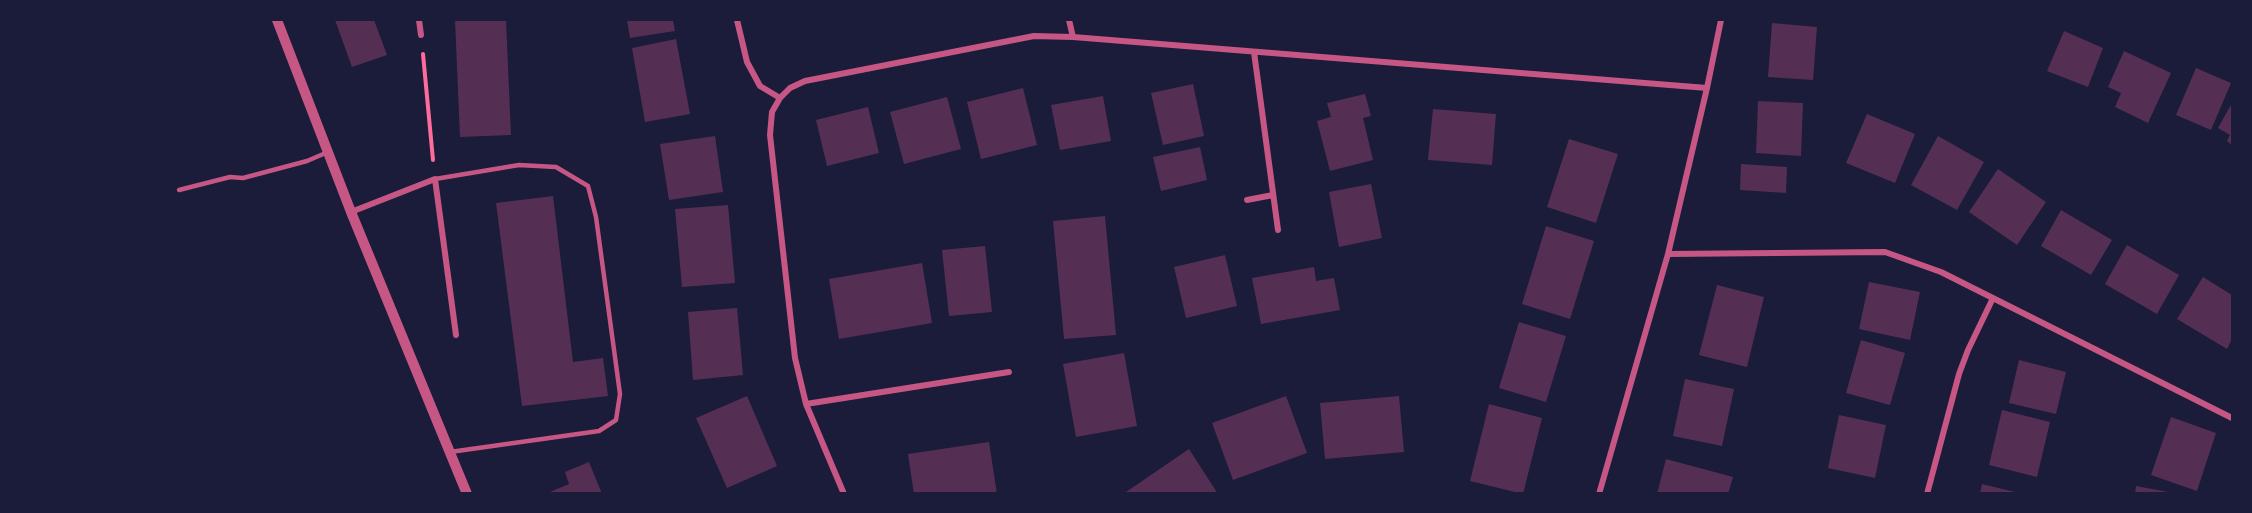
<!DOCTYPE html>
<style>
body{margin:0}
#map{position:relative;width:2252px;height:513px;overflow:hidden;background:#1b1b3a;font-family:Cabin,sans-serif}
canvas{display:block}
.frame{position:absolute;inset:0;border:21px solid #1b1b3a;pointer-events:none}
</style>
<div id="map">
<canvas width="2252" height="513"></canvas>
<div class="frame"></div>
</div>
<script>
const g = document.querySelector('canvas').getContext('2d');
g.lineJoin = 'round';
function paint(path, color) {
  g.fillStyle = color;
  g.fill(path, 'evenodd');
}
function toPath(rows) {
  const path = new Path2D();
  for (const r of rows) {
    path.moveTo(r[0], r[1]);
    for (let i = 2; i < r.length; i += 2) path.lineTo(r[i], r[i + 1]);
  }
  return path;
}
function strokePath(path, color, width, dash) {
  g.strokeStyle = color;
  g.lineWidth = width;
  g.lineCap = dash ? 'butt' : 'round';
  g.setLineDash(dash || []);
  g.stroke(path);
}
paint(toPath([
 [335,20,374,20,387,55,352,67],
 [455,20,506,20,511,135,460,137],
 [627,20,673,20,675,31,630,38],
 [1772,23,1817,27,1813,80,1768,77],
 [2064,31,2103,48,2088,87,2047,71],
 [676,39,690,114,645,122,632,48],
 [2124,51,2171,73,2148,123,2115,107,2121,93,2108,87],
 [2196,68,2231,83,2211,130,2176,115],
 [1193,84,1204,136,1163,145,1151,93],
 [1023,88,1037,145,981,159,967,102],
 [1365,94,1371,116,1363,118,1373,160,1330,171,1317,121,1331,117,1327,103],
 [1103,96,1111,141,1060,150,1051,105],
 [947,97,961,149,904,164,890,112],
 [1758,101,1803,103,1801,156,1756,153],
 [2232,103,2232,145,2227,141,2230,135,2218,128],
 [868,107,879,153,827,166,816,120],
 [1433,109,1496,114,1492,165,1428,160],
 [1867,114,1915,134,1895,183,1846,163],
 [715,136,723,192,669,200,660,144],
 [1938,136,1984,162,1957,210,1911,185],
 [1569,139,1618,154,1596,223,1547,207],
 [1200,147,1207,180,1161,191,1153,157],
 [1741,164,1787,167,1786,193,1740,190],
 [1998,169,2046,202,2017,245,1969,212],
 [1371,184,1382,238,1339,247,1329,192],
 [553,196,573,362,603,358,608,396,522,406,496,203],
 [728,205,735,283,682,287,675,209],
 [2061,210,2112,240,2091,275,2041,246],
 [1105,216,1116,335,1064,339,1053,221],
 [1546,226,1594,241,1570,319,1522,304],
 [2127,245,2179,275,2157,314,2105,284],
 [985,246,992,312,949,316,942,250],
 [1225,255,1237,306,1186,318,1174,267],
 [922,263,932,323,839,339,829,279],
 [1314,267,1316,281,1334,278,1340,310,1261,324,1252,278],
 [2203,277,2232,295,2232,339,2227,349,2177,319],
 [1869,282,1920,292,1910,340,1859,329],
 [1717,285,1764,297,1747,367,1699,355],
 [737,308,743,375,693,380,688,312],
 [1519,322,1566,336,1546,402,1499,388],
 [1861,340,1905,353,1890,405,1846,393],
 [1124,353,1137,426,1076,437,1063,364],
 [2019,360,2066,372,2056,414,2009,403],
 [1685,379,1734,389,1722,446,1673,436],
 [747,396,777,466,727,488,696,418],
 [1286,396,1307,453,1233,480,1212,423],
 [1399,396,1404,452,1325,459,1320,403],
 [1489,404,1542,418,1523,494,1470,481],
 [2002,410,2050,422,2037,477,1989,465],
 [1839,415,1886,425,1875,478,1828,468],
 [2171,417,2216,433,2197,491,2151,475],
 [989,442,997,494,914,494,908,454],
 [1189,449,1218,494,1123,494],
 [1666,459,1733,477,1728,494,1657,494],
 [589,462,602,494,545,494,569,484,565,472],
 [1982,484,2019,493,2019,494,1980,494],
 [2136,486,2168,492,2168,494,2135,494]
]), '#542f53');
strokePath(toPath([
 [423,54,433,160]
]), '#ff6b9d', 4);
strokePath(toPath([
 [435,179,519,165,556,167,588,186,596,217,620,394,616,420,599,431,450,452],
 [179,190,230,177,243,178,307,161,328,152]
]), '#c65784', 4.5);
strokePath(toPath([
 [419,20,421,35],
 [737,20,747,62,760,86,780,98],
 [1069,20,1073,37],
 [1254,52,1278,230],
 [1247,200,1273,195],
 [351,212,435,179,456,335],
 [1668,254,1885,252,1941,272,2232,418],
 [806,404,1009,372],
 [844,494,806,404,795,358,770,135,772,112,780,98,790,88,805,81,1034,36,1073,37,1707,88],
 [1599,494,1668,254,1707,88,1721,20],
 [1927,494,1959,374,1968,350,1993,298]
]), '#c65784', 6);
strokePath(toPath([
 [277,20,351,212,467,494]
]), '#c65784', 10);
</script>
